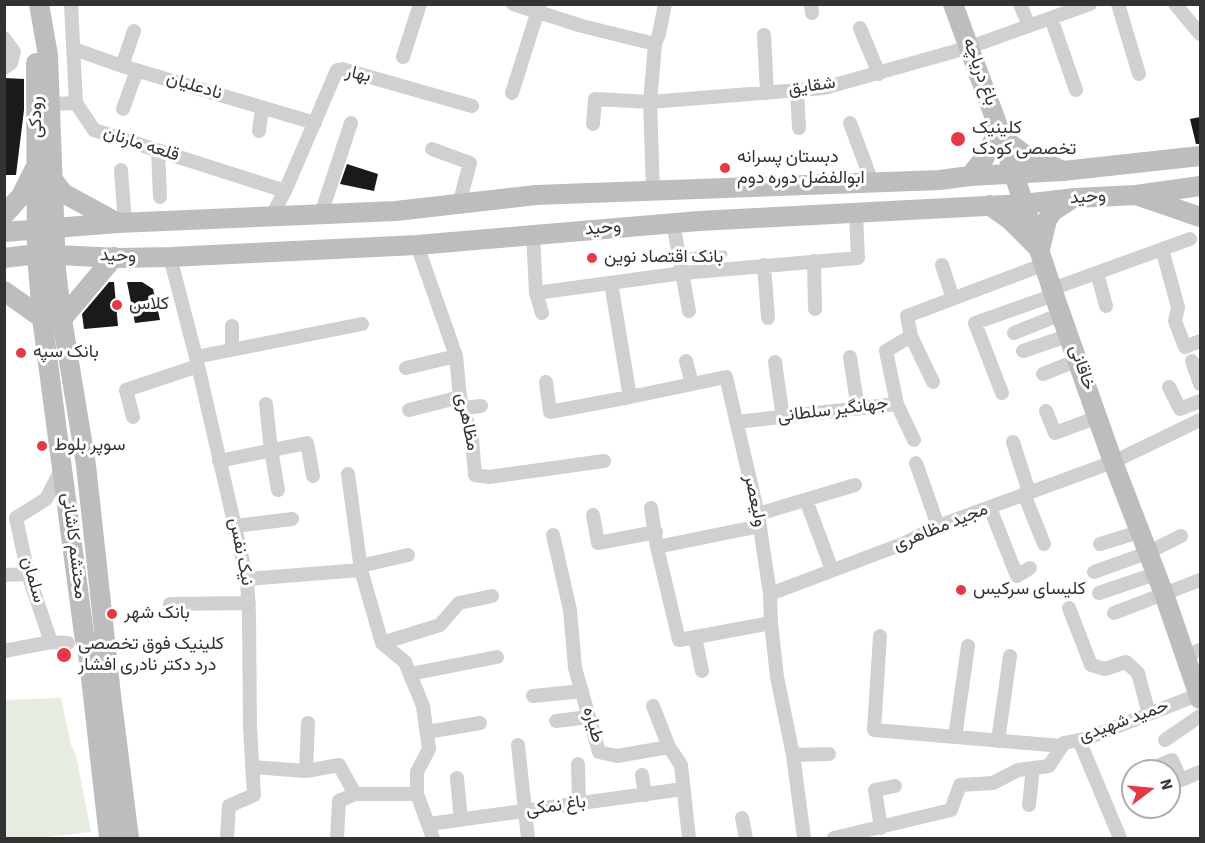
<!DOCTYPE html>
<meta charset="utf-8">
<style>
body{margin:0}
#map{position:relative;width:1205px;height:843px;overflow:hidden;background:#fff;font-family:"Source Sans 3",sans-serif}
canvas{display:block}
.frame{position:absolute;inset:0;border:6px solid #333;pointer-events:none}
.north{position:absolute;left:1121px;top:759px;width:60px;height:60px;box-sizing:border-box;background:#fff;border:2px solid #adadad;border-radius:50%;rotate:74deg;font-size:16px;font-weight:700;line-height:24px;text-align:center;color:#333}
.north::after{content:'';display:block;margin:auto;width:21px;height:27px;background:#e63946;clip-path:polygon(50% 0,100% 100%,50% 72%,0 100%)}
</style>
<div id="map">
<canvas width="1205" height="843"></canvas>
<div class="frame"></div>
<div class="north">N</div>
</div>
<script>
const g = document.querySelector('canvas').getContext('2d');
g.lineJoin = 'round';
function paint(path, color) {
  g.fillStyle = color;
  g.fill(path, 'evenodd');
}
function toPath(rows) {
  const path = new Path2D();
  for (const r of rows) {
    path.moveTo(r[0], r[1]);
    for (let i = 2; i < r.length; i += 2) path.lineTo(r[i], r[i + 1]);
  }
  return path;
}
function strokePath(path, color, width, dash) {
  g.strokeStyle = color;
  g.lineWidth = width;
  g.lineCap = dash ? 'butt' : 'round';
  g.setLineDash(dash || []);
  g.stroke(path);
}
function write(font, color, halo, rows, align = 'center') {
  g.font = font + ' "Source Sans 3",Vazirmatn,sans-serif';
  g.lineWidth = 6;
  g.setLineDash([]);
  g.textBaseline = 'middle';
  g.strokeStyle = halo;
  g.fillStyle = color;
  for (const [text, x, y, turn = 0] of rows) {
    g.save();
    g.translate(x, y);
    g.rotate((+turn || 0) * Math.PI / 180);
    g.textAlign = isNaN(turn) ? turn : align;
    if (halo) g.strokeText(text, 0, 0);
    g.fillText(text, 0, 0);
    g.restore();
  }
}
paint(toPath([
 [61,698,71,745,76,755,91,832,37,838,5,838,5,700]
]), '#e6ecdf');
paint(toPath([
 [4,78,24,79,24,110,16,175,4,175],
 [1200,117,1200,144,1196,144,1190,119],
 [347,164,378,174,374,191,340,184],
 [109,282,114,282,118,326,84,329,82,314],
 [127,282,142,282,153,289,160,320,135,323]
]), '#1a1a1a');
strokePath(toPath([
 [679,256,724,254]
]), '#d0d0d0', 7);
strokePath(toPath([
 [71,4,76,103,94,130,285,191,271,217],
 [513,4,582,26,655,44],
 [811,4,812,13],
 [1020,4,1029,26],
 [1118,4,1139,74],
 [1175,4,1200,34],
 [1051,18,1076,90],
 [860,28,879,74],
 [764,35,767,93],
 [4,38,14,52,11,63,4,68],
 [74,49,122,66,315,123],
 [403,57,420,4],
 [122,66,134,31],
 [797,90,799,128],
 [512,93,540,4],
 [51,104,76,103],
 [123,109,137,70],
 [850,123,872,182],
 [593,124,595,99,650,102,824,88,970,47,1090,4],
 [259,131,262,108],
 [432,149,470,163,459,204],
 [158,151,160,197],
 [121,170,125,224],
 [285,191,337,70,342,69,472,106],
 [653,191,650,102,655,44,659,34,665,4],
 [321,214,351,123],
 [673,223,689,311],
 [533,234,536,293,542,313],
 [417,245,456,356,460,397,472,439,475,475,489,477,604,461],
 [1162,249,1178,307,1175,321,1185,347,1200,341],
 [170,257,196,357,247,579,249,614,250,728,254,795,229,806,227,838],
 [814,261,815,309],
 [764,265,768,318],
 [942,265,953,299],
 [1097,273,1106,306],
 [611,283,630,397,726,377,758,514,770,594,771,623,777,677,793,755,804,838],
 [1052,289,1190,239],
 [536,293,683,273,858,258,856,213],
 [232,326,232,350],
 [1014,333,1061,314],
 [911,336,933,382],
 [1023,351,1070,335],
 [196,357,362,324],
 [850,357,858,409],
 [686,361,692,384],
 [1192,361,1200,384],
 [775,362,783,418],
 [406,368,456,356],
 [1043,374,1078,360],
 [546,382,550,412,630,397],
 [1169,387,1180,409,1200,401],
 [1002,393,975,323,1054,295],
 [266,404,271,450,278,490],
 [897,404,914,440],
 [464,408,481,406],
 [409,410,460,397],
 [1046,411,1055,433,1098,417],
 [133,417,126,390,198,366],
 [736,422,897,404,886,351,911,336,907,316,1045,264],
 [1013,442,1029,492],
 [219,461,307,443,313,476],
 [916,463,938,526],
 [348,474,361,570,382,643,405,662,423,706,429,749,417,772,417,794,433,838],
 [1024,494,1044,544],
 [806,500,832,570],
 [651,508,657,547,679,640,771,623],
 [990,508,1017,576,1030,568],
 [758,514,855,485],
 [593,515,598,543,656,532],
 [235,526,292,519],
 [553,535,570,610,575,668,599,752,617,756,669,747,681,765,689,838],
 [1100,544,1139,532],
 [657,547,760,526],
 [360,566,408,555],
 [1094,572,1147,553,1181,536],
 [4,575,28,574],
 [247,579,361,570],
 [1099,593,1155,574],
 [770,594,905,543,938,526,1113,462,1200,420],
 [170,604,249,603],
 [1069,608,1091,665,1105,669,1126,662,1138,673,1149,714],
 [1114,613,1200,580],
 [880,636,874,730,1062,746],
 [695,637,702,671],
 [51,642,28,574,16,518,46,499,62,468],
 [382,643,440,625,459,603,492,596],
 [4,651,51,642,68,643],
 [1185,656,1200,650],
 [410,674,497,657],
 [533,696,582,691],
 [653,706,669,747],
 [556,721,589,717],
 [427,732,480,723],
 [955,737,968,646],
 [1079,740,1120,838],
 [1165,740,1200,716],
 [998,741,1010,656],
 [518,745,528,838],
 [793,755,829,754],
 [578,764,579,804],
 [252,767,306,771,339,765,355,794,417,794],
 [1150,769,1172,760,1181,780,1200,772],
 [306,771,308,723],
 [642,775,645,795],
 [457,778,461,820],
 [1029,805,1033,768],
 [742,818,746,838],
 [429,824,683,789],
 [881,828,875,790,895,786],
 [337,838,339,801,355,794],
 [834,838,951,810,960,785,993,783,1018,770,1049,766,1064,743,1088,738,1200,694]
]), '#d0d0d0', 14);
strokePath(toPath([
 [39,4,48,55,56,270,62,319,86,465,111,695,129,838],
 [953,4,999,129,1054,295,1113,462,1164,594,1200,699],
 [36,63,37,254,42,318,84,634,89,660,109,838],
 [970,176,985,157,999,129,1009,143,1024,154,1061,170],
 [54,181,63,193,118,223],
 [1139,196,1200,217],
 [989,205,1009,219,1036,246],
 [4,215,21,196,34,170],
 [4,232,118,223,396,211,536,195,940,180,970,176,1063,171,1200,156],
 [1040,249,1047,220,1053,211,1070,200],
 [4,258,37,254,119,258,170,257,417,245,699,221,1024,204,1075,198,1136,195,1200,186],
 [4,291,42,318],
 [62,319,114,257]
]), '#bdbdbd', 20);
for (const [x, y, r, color] of [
 [958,139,8,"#e63946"],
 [725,168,6,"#e63946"],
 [592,258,6,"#e63946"],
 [117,305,6,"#e63946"],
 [21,353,6,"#e63946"],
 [42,446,6,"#e63946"],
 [961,590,6,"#e63946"],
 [112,614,6,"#e63946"],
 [64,655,8,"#e63946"]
]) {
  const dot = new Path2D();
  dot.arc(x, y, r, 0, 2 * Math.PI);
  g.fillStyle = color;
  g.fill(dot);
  strokePath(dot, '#fff', 2);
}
write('18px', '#333', '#fff', [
 ["باغ دریاچه",979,72,70],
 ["بهار",358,75,13],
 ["نادعلیان",194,87,17],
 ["شقایق",812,87,-8],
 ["رودکی",37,117,-90],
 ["قلعه مارنان",141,145,18],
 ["وحید",1088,198,-4],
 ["وحید",603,229,-5],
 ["وحید",118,257,2],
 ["خاقانی",1081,368,71],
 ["جهانگیر سلطانی",833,411,-7],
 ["مظاهری",466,422,78],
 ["ولیعصر",754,501,78],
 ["مجید مظاهری",941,528,-22],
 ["محتشم کاشانی",73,546,83],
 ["نیک نفس",240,552,79],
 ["سلمان",32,580,74],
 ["حمید شهیدی",1124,722,-20],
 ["طیاره",592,725,74],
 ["باغ نمکی",556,807,-8]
]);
write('18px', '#333', '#fff', [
 ["کلینیک",972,129],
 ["تخصصی کودک",972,150],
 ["دبستان پسرانه",737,158],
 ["ابوالفضل دوره دوم",737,179],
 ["بانک اقتصاد نوین",604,258],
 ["کلاس",129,305],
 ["بانک سپه",33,353],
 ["سوپر بلوط",54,446],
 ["کلیسای سرکیس",973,590],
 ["بانک شهر",124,614],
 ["کلینیک فوق تخصصی",78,645],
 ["درد دکتر نادری افشار",78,666]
], 'left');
</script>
